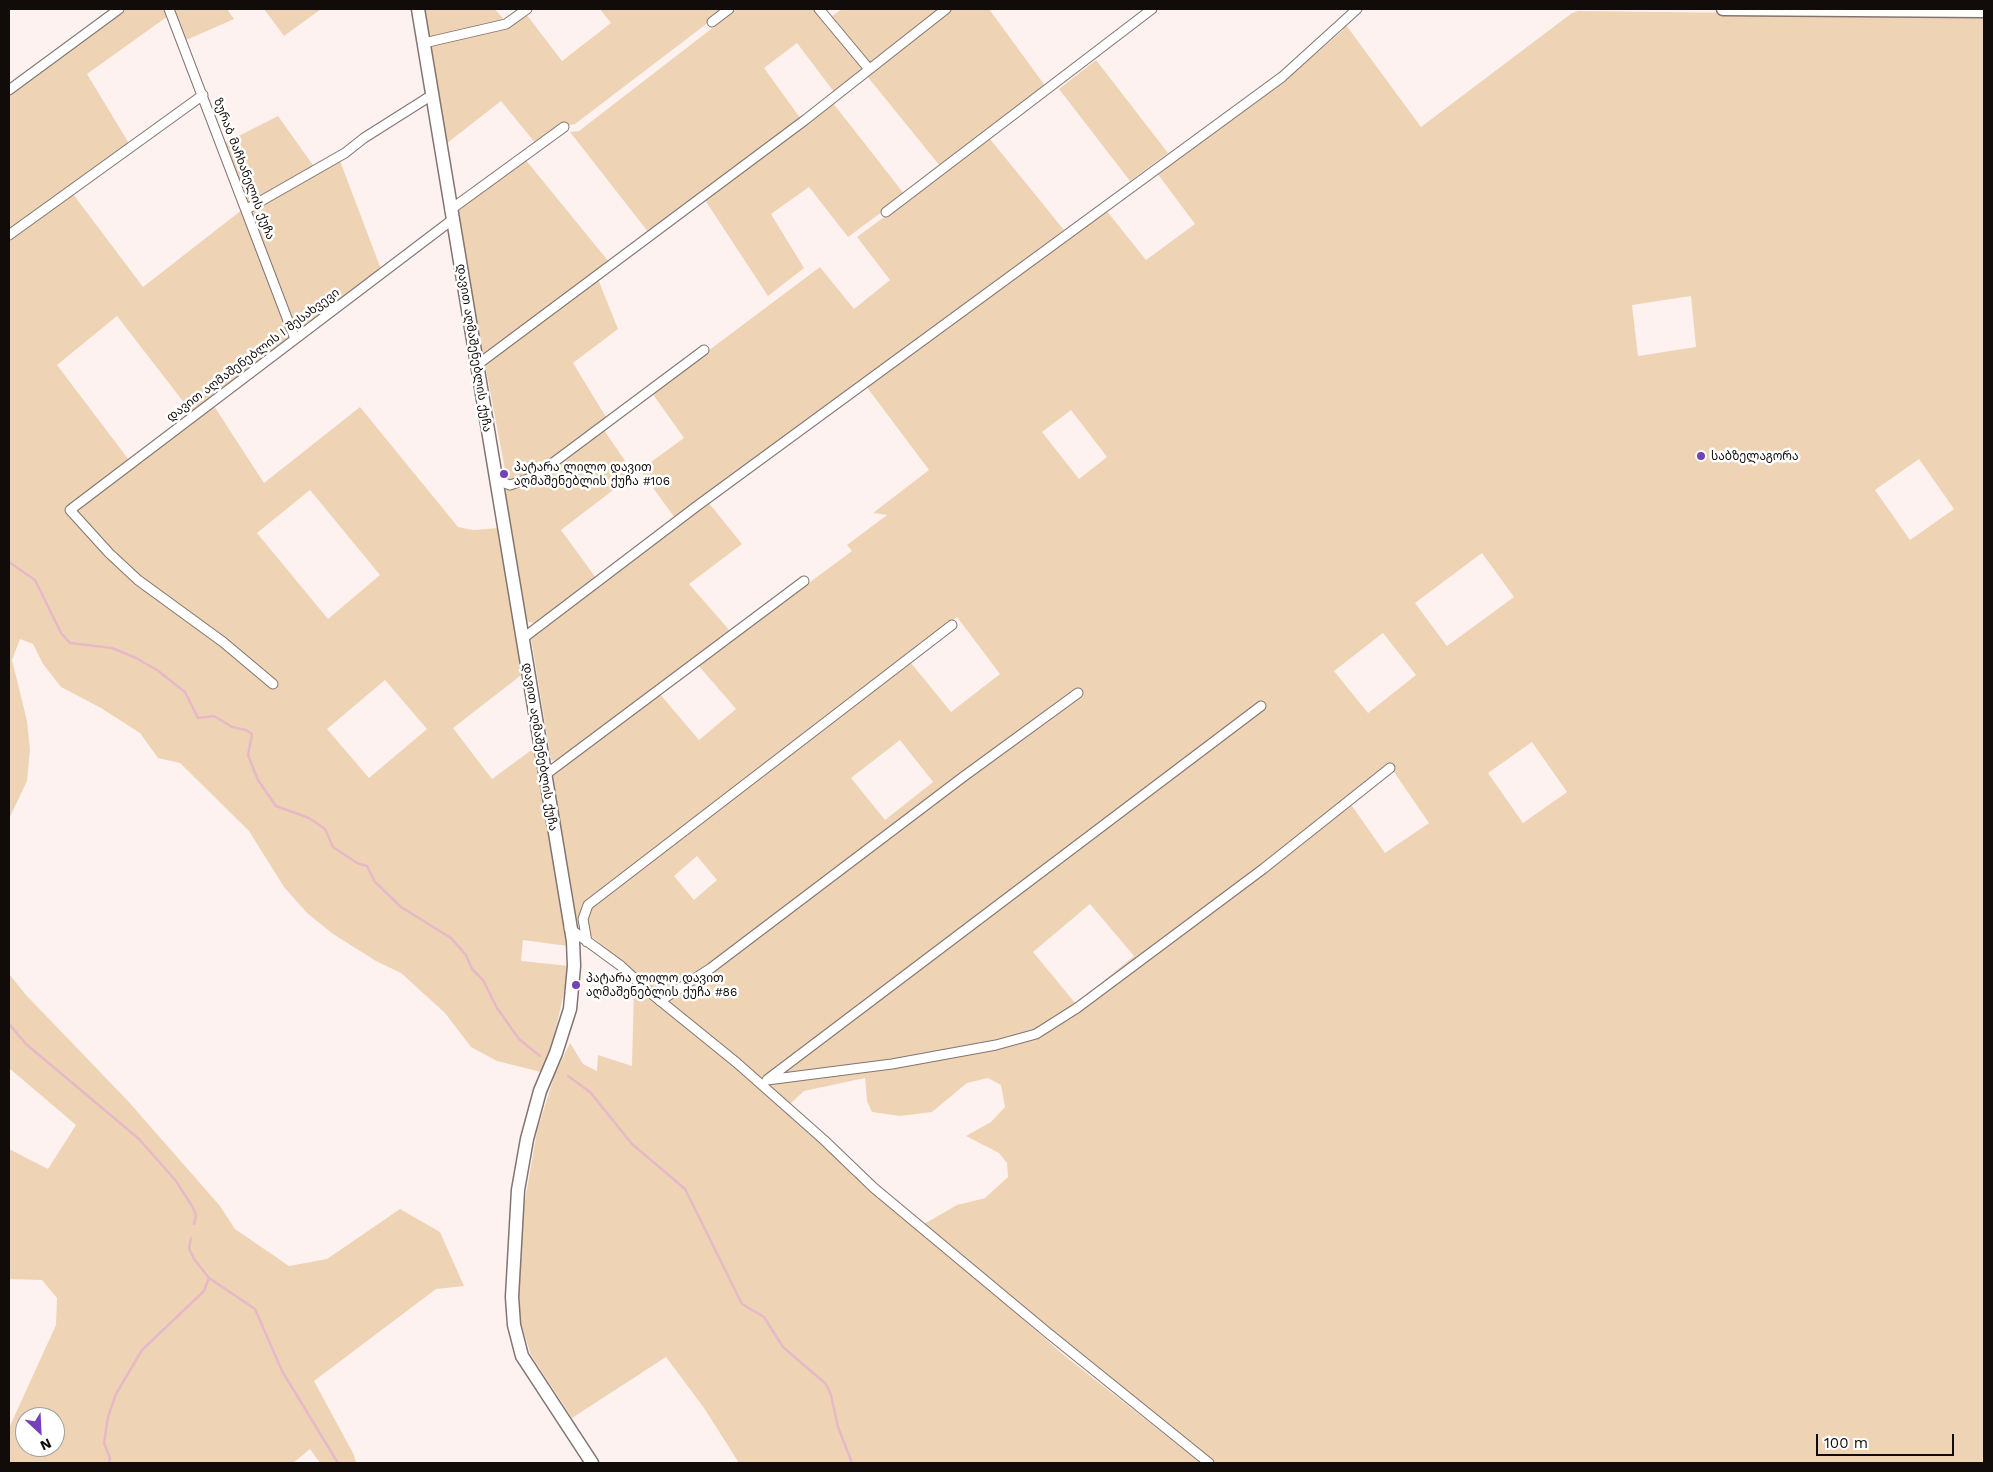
<!DOCTYPE html>
<meta charset="utf-8">
<style>
body{margin:0}
#map{position:relative;width:1993px;height:1472px;overflow:hidden;background:#fdf2ef;font-family:"Work Sans",sans-serif}
canvas{display:block}
.frame{position:absolute;inset:0;border:10px solid #110c0a;pointer-events:none}
.north{position:absolute;left:15px;top:1407px;width:50px;height:50px;box-sizing:border-box;background:#fff;border:1px solid #a09e9d;border-radius:50%;rotate:155deg;font-size:14px;font-weight:700;line-height:20px;text-align:center;color:#110c0a}
.north::after{content:'';display:block;margin:auto;width:18px;height:22px;background:#7441b9;clip-path:polygon(50% 0,100% 100%,50% 72%,0 100%)}
.scale{position:absolute;left:1816px;top:1434px;width:138px;height:22px;box-sizing:border-box;border:2px solid #110c0a;border-top:0;padding-left:6px;font-size:15px;line-height:18px;white-space:nowrap;color:#110c0a;-webkit-text-stroke:4px #fff;paint-order:stroke}
</style>
<div id="map">
<canvas width="1993" height="1472"></canvas>
<div class="frame"></div>
<div class="north">N</div>
<div class="scale">100 m</div>
</div>
<script>
const g = document.querySelector('canvas').getContext('2d');
g.lineJoin = 'round';
function paint(path, color) {
  g.fillStyle = color;
  g.fill(path, 'evenodd');
}
function toPath(rows) {
  const path = new Path2D();
  for (const r of rows) {
    path.moveTo(r[0], r[1]);
    for (let i = 2; i < r.length; i += 2) path.lineTo(r[i], r[i + 1]);
  }
  return path;
}
function strokePath(path, color, width, dash) {
  g.strokeStyle = color;
  g.lineWidth = width;
  g.lineCap = dash ? 'butt' : 'round';
  g.setLineDash(dash || []);
  g.stroke(path);
}
function write(font, color, halo, rows, align = 'center') {
  g.font = font + ' "Work Sans","Noto Sans Georgian",sans-serif';
  g.lineWidth = 5;
  g.setLineDash([]);
  g.textBaseline = 'middle';
  g.strokeStyle = halo;
  g.fillStyle = color;
  for (const [text, x, y, turn = 0] of rows) {
    g.save();
    g.translate(x, y);
    g.rotate((+turn || 0) * Math.PI / 180);
    g.textAlign = isNaN(turn) ? turn : align;
    if (halo) g.strokeText(text, 0, 0);
    g.fillText(text, 0, 0);
    g.restore();
  }
}
paint(toPath([
 [125,9,165,9,168,16,87,74,130,145,9,232,9,95],
 [172,9,227,9,234,19,184,41],
 [264,9,321,9,284,36],
 [423,9,495,9,505,21,428,39],
 [600,9,726,9,575,124,560,127,536,144,501,101,446,144,430,45,526,14,562,61,611,23],
 [737,9,814,9,863,69,834,92,797,43,764,68,801,119,649,233,570,132,579,131],
 [842,9,940,9,870,64,832,16],
 [952,9,989,9,1046,87,940,166,867,76],
 [1578,11,1984,16,1984,1463,1214,1463,995,1285,924,1224,957,1205,985,1198,1008,1177,1007,1163,999,1153,966,1136,991,1122,1005,1107,1001,1085,988,1078,967,1083,932,1112,900,1116,872,1112,867,1101,865,1078,804,1091,790,1104,591,936,587,931,586,915,589,908,911,663,951,712,1000,674,957,617,585,901,577,920,552,774,659,693,699,740,736,709,698,665,852,551,847,545,887,515,873,513,929,470,866,386,1106,210,1146,260,1195,224,1157,173,1283,82,1342,31,1346,25,1421,127,1572,13],
 [1691,296,1696,347,1638,356,1632,305],
 [1071,410,1107,457,1079,479,1042,432],
 [1919,459,1954,509,1910,540,1875,490],
 [1482,553,1514,597,1447,646,1415,603],
 [1383,633,1416,675,1368,713,1334,671],
 [900,740,933,782,885,820,851,778],
 [1532,742,1567,792,1523,823,1488,773],
 [1394,772,1429,823,1385,853,1350,803],
 [697,856,717,880,694,900,674,876],
 [1090,904,1134,956,1076,1004,1033,952],
 [1096,60,1168,153,1130,181,1059,89],
 [833,103,905,195,848,237,809,187,771,214,804,268,768,296,705,200],
 [278,116,315,168,249,203,225,143],
 [990,139,1064,230,675,518,640,470,684,438,652,393,820,267,854,309,890,280,857,237],
 [525,159,609,262,481,359,457,209],
 [340,161,381,269,301,328,296,327,252,214,253,209],
 [73,194,143,287,243,209,292,347,214,406,264,483,360,407,458,527,473,530,498,528,524,673,453,728,492,779,537,746,568,946,523,940,521,961,570,966,554,1037,541,1072,497,1061,471,1047,445,1013,401,973,376,961,333,934,307,913,284,887,249,831,180,763,158,758,140,733,101,708,61,687,43,664,33,644,20,639,12,660,27,721,30,749,27,781,9,819,9,239],
 [117,316,192,413,129,460,57,365],
 [310,490,380,575,328,619,257,533],
 [385,680,427,729,369,778,327,729],
 [598,279,618,329,573,363,606,417,534,473,507,480,485,364],
 [604,430,634,474,561,530,596,578,540,620,533,623,527,621,505,490,523,488,538,482],
 [708,502,742,544,689,584,731,632,557,761,551,760,531,638],
 [9,974,26,995,128,1101,220,1206,235,1229,289,1266,327,1259,400,1209,440,1232,464,1286,436,1289,314,1381,354,1455,356,1463,320,1463,310,1449,293,1463,9,1463,9,1428,56,1325,57,1298,42,1280,9,1279,9,1149,48,1169,76,1125,9,1068],
 [25,1417,55,1417,55,1447,25,1447],
 [634,986,683,1019,783,1110,1065,1356,1201,1463,739,1463,704,1408,666,1357,572,1418,531,1355,519,1318,519,1280,522,1218,537,1131,555,1074,570,1043,583,1064,597,1071,598,1055,632,1066]
]), '#eed4b5');
strokePath(toPath([
 [9,562,35,580,61,633,70,643,112,648,136,658,157,670,185,692,198,718,214,716,232,727,246,730,252,734,248,755,258,780,276,806,309,818,325,829,333,847,357,863,367,866,375,882,401,907,451,938,466,955,472,969,483,980,497,1008,519,1039,540,1056],
 [9,1024,26,1044,139,1139,176,1181,192,1206,196,1215,194,1224],
 [568,1076,590,1092,632,1144,685,1189,742,1304,764,1317,783,1347,826,1384,831,1395,838,1427,852,1463],
 [209,1278,255,1309,282,1371,338,1463],
 [109,1463,110,1458,104,1443,108,1417,116,1394,142,1350,204,1291,209,1278,194,1259,189,1248,191,1238]
]), '#e7b9c8', 2.5);
const street = toPath([
 [169,9,295,339],
 [819,9,869,69],
 [712,22,729,9],
 [424,43,506,24,527,9],
 [9,90,119,9],
 [247,209,345,153,364,138,432,95],
 [450,210,564,127],
 [886,212,1152,9],
 [9,235,203,95],
 [477,365,805,120,946,9],
 [496,480,510,485,534,477,704,350],
 [522,639,697,506,1282,77,1357,9],
 [273,684,223,642,138,580,109,553,70,510,452,220],
 [545,775,804,581],
 [569,928,621,966,647,990,737,1063,824,1140,874,1188,1048,1333,1209,1463],
 [587,942,583,919,588,905,952,625],
 [660,1001,711,968,963,777,1078,693],
 [768,1079,1261,706],
 [767,1080,892,1064,996,1045,1036,1034,1077,1008,1263,869,1390,768]
]);
const secondary = toPath([
 [418,9,573,941,574,966,570,1009,556,1053,540,1091,527,1139,518,1190,512,1297,514,1325,522,1356,592,1463],
 [1723,9,1984,11]
]);
strokePath(street, '#837470', 11);
strokePath(secondary, '#837470', 15);
strokePath(street, '#fff', 9);
strokePath(secondary, '#fff', 12);
for (const [x, y, r, color] of [
 [1701,456,5,"#7441b9"],
 [504,474,5,"#7441b9"],
 [576,985,5,"#7441b9"]
]) {
  const dot = new Path2D();
  dot.arc(x, y, r, 0, 2 * Math.PI);
  g.fillStyle = color;
  g.fill(dot);
  strokePath(dot, '#fff', 2);
}
write('12px', '#110c0a', '#fff', [
 ["ზურაბ მაჩხანელის ქუჩა",244,169,69],
 ["დავით აღმაშენებლის ქუჩა",474,348,81],
 ["დავით აღმაშენებლის I შესახვევი",253,355,-37],
 ["დავით აღმაშენებლის ქუჩა",540,747,81]
]);
write('12px', '#110c0a', '#fff', [
 ["საბზელაგორა",1711,456],
 ["პატარა ლილო დავით",514,467],
 ["აღმაშენებლის ქუჩა #106",514,481],
 ["პატარა ლილო დავით",586,978],
 ["აღმაშენებლის ქუჩა #86",586,992]
], 'left');
</script>
